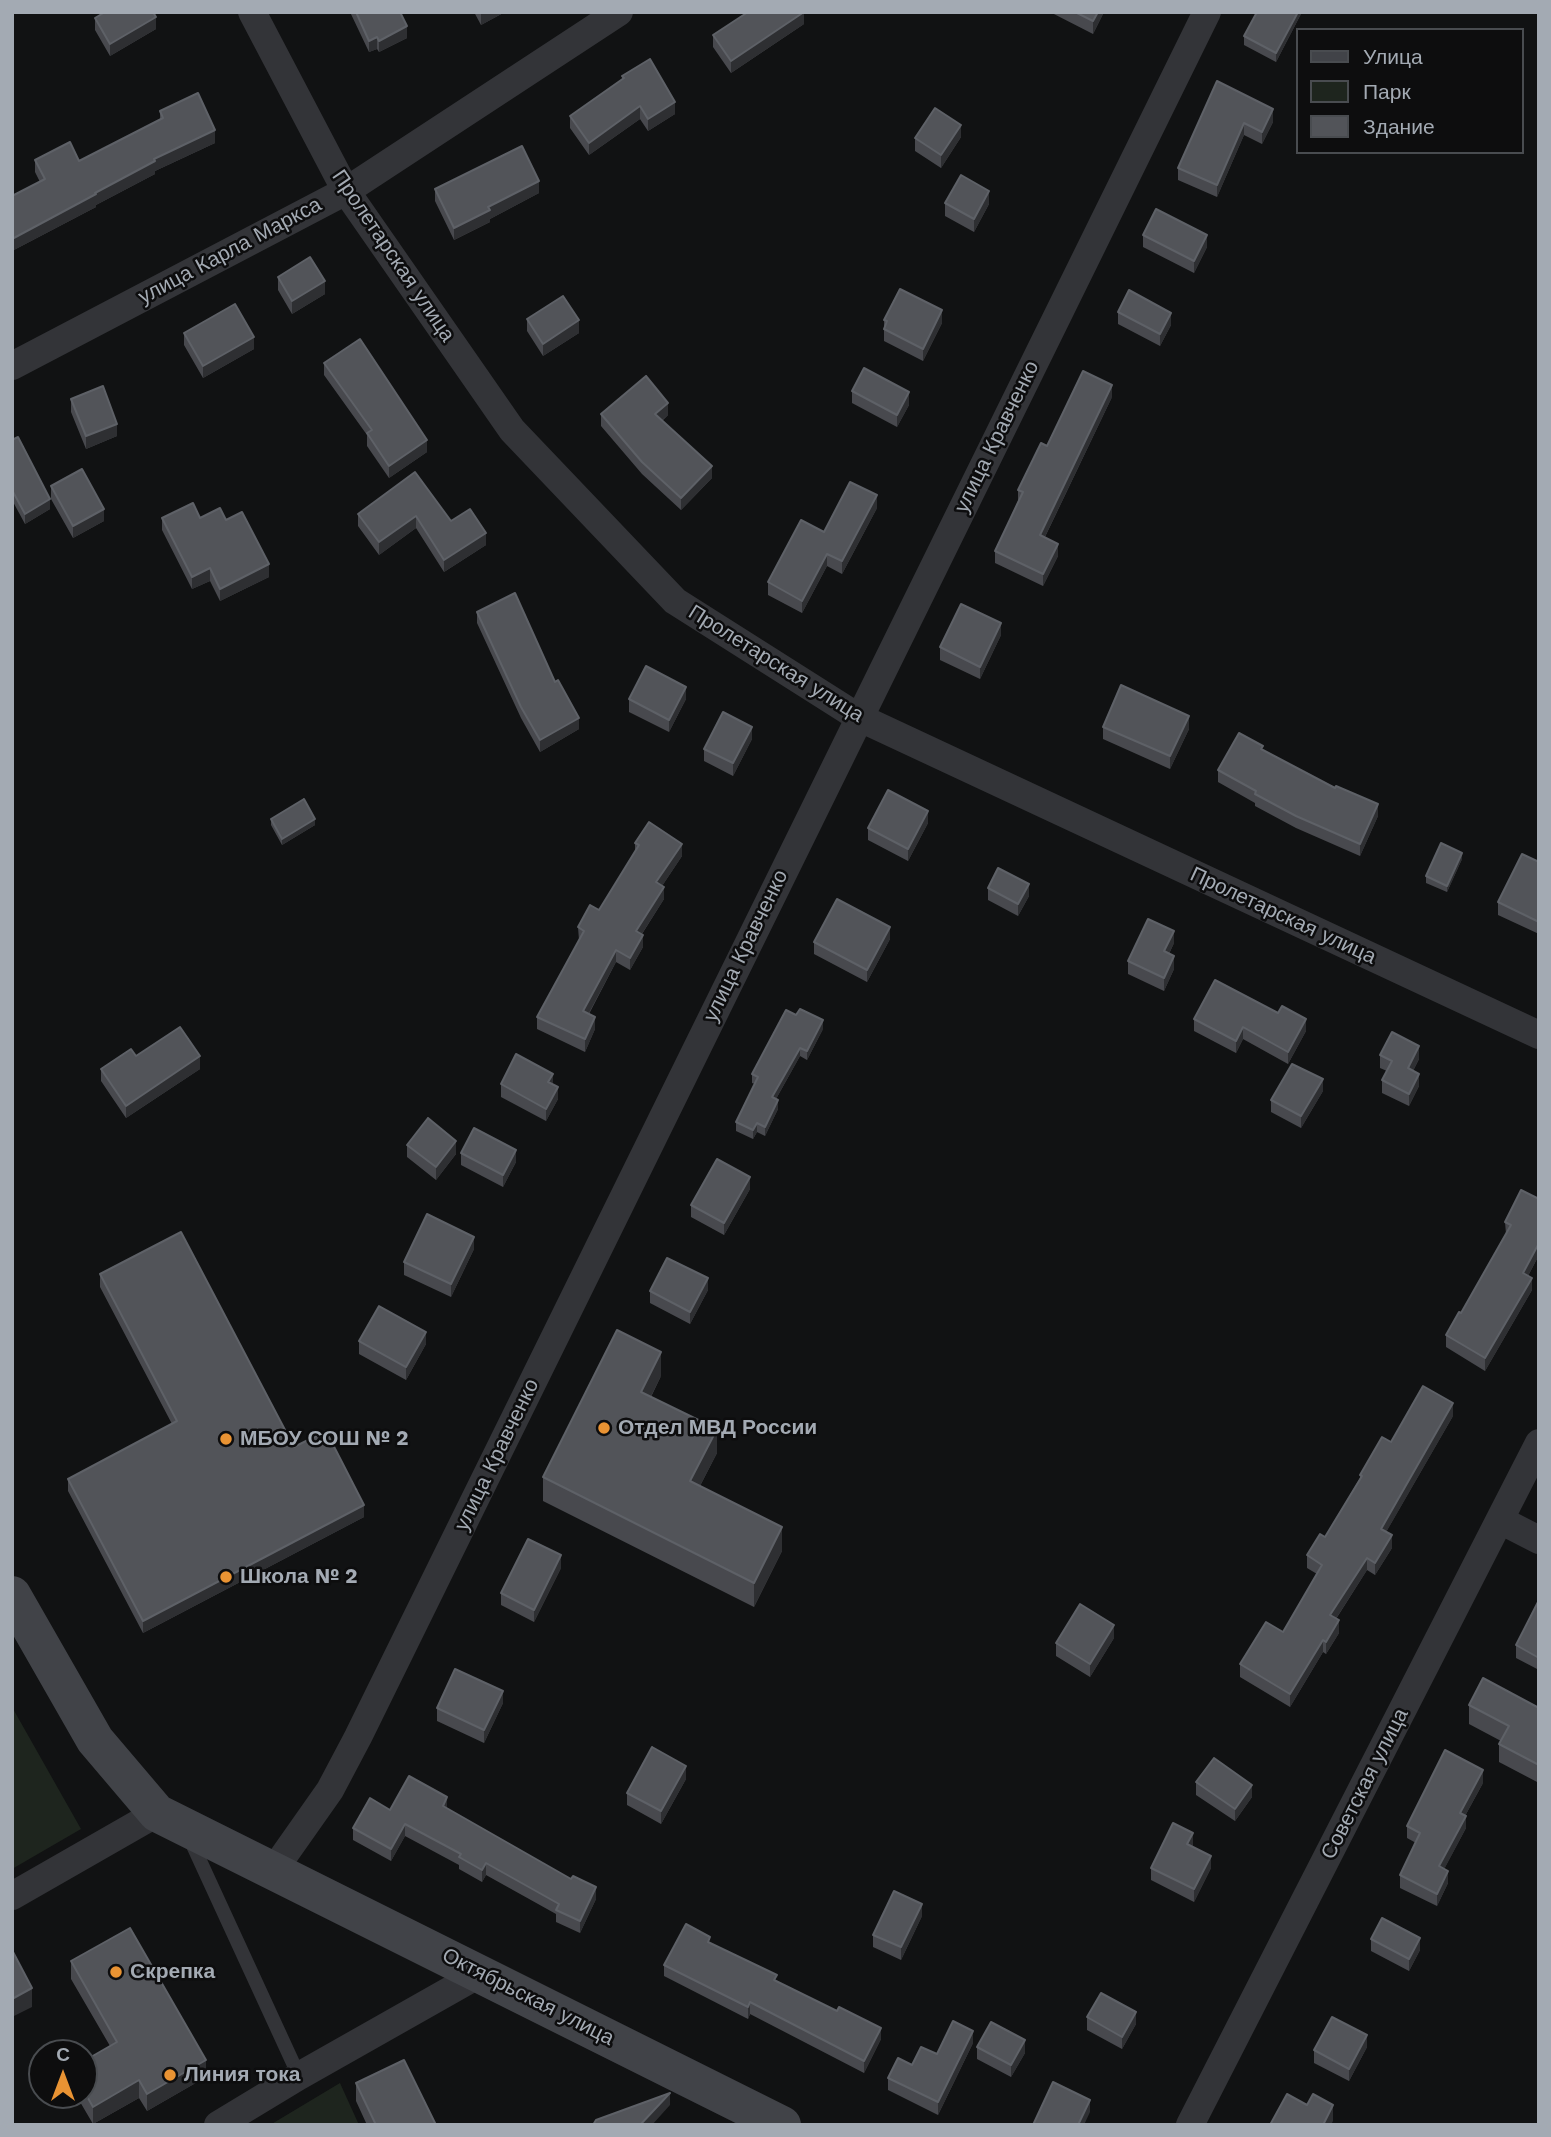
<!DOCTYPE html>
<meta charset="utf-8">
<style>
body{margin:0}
#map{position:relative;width:1551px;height:2137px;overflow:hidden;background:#111213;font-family:"Work Sans",sans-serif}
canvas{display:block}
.frame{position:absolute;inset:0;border:14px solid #a3aab3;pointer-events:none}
.legend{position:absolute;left:1296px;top:28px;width:228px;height:126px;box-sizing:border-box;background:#0d0d0e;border:2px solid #494c50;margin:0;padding:9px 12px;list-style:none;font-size:21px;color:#a3aab3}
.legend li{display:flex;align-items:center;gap:14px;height:35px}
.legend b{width:35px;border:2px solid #494c50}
.north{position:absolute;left:28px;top:2039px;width:70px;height:70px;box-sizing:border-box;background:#0d0d0e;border:2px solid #494c50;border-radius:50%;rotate:0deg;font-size:19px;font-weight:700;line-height:28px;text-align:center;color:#a3aab3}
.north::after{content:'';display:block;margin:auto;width:24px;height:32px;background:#e99333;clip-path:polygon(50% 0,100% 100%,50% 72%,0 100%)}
</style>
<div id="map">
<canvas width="1551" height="2137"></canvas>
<div class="frame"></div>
<ul class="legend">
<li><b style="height:9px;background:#414348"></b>Улица</li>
<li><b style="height:19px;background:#1e251e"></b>Парк</li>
<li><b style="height:19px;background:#525459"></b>Здание</li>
</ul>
<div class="north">С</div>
</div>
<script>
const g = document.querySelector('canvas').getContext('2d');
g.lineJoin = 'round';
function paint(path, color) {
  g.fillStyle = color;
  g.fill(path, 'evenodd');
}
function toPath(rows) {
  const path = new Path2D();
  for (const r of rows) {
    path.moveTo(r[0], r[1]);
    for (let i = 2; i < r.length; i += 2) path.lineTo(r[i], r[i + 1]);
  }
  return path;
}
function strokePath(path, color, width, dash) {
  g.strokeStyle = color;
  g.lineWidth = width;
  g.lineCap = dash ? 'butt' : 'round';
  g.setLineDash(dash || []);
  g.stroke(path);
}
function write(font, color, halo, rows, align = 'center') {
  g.font = font + ' "Work Sans",sans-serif';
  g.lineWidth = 5;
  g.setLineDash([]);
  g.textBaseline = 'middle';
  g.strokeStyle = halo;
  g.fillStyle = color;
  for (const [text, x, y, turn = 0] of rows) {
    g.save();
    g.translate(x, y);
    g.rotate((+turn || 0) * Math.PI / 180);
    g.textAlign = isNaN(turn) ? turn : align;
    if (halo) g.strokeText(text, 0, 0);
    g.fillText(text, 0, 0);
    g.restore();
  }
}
paint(toPath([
 [12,1707,81,1829,12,1869],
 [340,2083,359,2125,270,2125]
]), '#1e251e');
strokePath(toPath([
 [190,1839,299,2076]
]), '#333438', 14);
strokePath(toPath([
 [252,12,346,191,512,430,675,601,858,717,1539,1035],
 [12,366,346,191,619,12],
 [1500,1520,1539,1540],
 [273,1871,330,1790,358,1737,1207,12],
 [12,1896,157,1813],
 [218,2125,299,2076,481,1973],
 [1190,2125,1539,1443]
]), '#333438', 28);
strokePath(toPath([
 [12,1595,95,1740,157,1813,782,2125]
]), '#414348', 38);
paint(toPath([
 [350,12,400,12,407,38,379,52,377,49,369,52],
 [474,12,505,12,481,25],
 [1050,12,1104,12,1093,34],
 [1257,12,1302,12,1276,62,1244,45,1244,36],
 [95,18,156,29,110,56,95,30],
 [804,24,731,73,713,47,713,35],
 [622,76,675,114,648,131,640,119,589,155,570,128,570,116,622,79],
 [1217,81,1273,122,1262,144,1244,135,1217,197,1178,180,1178,168],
 [160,111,215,143,155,171,155,174,96,205,96,207,12,251,12,196,40,182,35,172,35,160,79,161,160,119],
 [961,137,941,168,915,151,915,138],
 [435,189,539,193,490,219,490,222,454,240,435,201],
 [945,203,989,204,974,232,945,216],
 [1143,235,1207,247,1194,273,1143,247],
 [278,277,325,294,292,314,278,290],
 [1118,312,1171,325,1160,346,1118,324],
 [527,319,579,333,543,356,527,331],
 [884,320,942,323,923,361,884,341],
 [184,333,254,349,203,378,184,345],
 [324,363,427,452,389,478,367,446,367,435,324,375],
 [852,391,909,405,897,427,852,403],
 [1112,397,1045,537,1058,556,1043,586,995,563,995,551,1018,501,1018,490,1047,446],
 [71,399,117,436,86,449,71,412],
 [601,414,668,415,662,421,712,478,681,510,642,474,601,426],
 [12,440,50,509,25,524,12,500],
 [415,472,451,521,486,545,444,572,416,528,379,555,358,526,358,514],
 [51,486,104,521,73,538,51,499],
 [877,508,842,574,827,566,802,613,768,595,768,582,824,532],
 [162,518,200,518,226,520,269,577,220,601,210,581,192,589,162,530],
 [477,612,555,682,579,729,540,752,521,718,477,623],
 [1001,635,980,679,940,660,940,647],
 [629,699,686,699,669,732,629,712],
 [1103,727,1189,729,1170,769,1103,739],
 [752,739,733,776,704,761,704,749],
 [1263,750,1378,816,1360,856,1296,828,1255,806,1255,803,1218,782,1218,770],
 [271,819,315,825,282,845,271,825],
 [928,823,908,861,868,840,868,828],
 [635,843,682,856,662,886,664,899,642,934,643,947,630,970,616,962,589,1014,595,1029,585,1052,537,1029,537,1017,579,940,578,927,599,910,635,852],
 [1462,859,1447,892,1426,883,1426,876],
 [1539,862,1539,934,1498,915,1498,902],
 [988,888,1029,896,1018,916,988,900],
 [890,939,867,982,814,954,814,942],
 [1174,943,1169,954,1174,969,1164,991,1128,974,1128,961],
 [1194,1019,1306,1031,1288,1064,1243,1039,1236,1053,1194,1031],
 [823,1029,807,1060,800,1056,776,1099,778,1109,765,1136,757,1132,753,1139,736,1131,736,1122,755,1084,752,1083,752,1074],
 [1380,1055,1419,1059,1413,1071,1419,1086,1409,1106,1382,1093,1382,1080,1387,1071,1380,1068],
 [101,1069,200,1069,126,1118,101,1081],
 [501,1084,553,1084,558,1099,546,1121,501,1097],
 [1323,1091,1301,1128,1271,1112,1271,1100],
 [407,1145,456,1154,436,1180,407,1157],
 [461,1153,516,1162,503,1187,461,1165],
 [750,1189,724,1235,691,1217,691,1205],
 [1539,1199,1539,1255,1528,1276,1532,1290,1485,1371,1446,1347,1446,1335,1461,1313,1506,1234,1505,1222],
 [474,1249,451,1297,404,1275,404,1262],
 [100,1274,294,1447,364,1517,143,1633,68,1491,68,1479,172,1424,100,1287],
 [708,1290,690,1324,650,1303,650,1291],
 [359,1341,426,1344,406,1380,359,1354],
 [661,1376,651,1397,717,1453,700,1486,782,1551,754,1607,543,1501,543,1477],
 [1453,1416,1386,1532,1392,1548,1375,1575,1367,1570,1336,1619,1339,1633,1326,1654,1323,1652,1290,1707,1240,1677,1240,1664,1283,1632,1317,1574,1307,1568,1307,1555,1325,1537,1360,1478,1360,1475,1391,1442],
 [561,1568,534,1622,501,1605,501,1593],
 [1539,1600,1539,1670,1516,1658,1516,1645],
 [1114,1638,1090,1677,1056,1656,1056,1643],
 [503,1703,484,1743,437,1721,437,1708],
 [1469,1705,1539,1708,1539,1783,1499,1762,1499,1744,1501,1741,1469,1724],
 [686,1779,661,1824,627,1805,627,1793],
 [1196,1782,1252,1797,1235,1821,1196,1795],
 [1483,1783,1465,1816,1466,1828,1444,1869,1448,1883,1437,1906,1400,1888,1400,1875,1416,1843,1407,1838,1407,1826],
 [447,1808,596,1899,580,1933,556,1922,556,1914,486,1875,482,1882,459,1869,459,1865,405,1836,391,1861,353,1840,353,1828,390,1810],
 [1193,1845,1192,1847,1211,1868,1194,1902,1151,1880,1151,1868],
 [922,1916,901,1960,873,1947,873,1935],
 [1371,1939,1420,1950,1409,1971,1371,1951],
 [710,1943,881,2039,864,2073,750,2014,748,2019,664,1976,664,1965],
 [71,1961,206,2077,147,2111,139,2098,93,2124,76,2095,84,2095,84,2061,110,2046,71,1979],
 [1087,2017,1136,2024,1122,2049,1087,2030],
 [973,2043,938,2115,888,2090,888,2078,912,2065,937,2054],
 [977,2047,1025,2053,1011,2077,977,2059],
 [1367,2047,1349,2081,1314,2063,1314,2050],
 [356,2083,436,2125,367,2125,356,2101]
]), '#48494e');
paint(toPath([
 [483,12,505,12,481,25,481,13],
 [804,12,804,24,731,73,731,61],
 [1098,12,1104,12,1093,34,1093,21],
 [1298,12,1302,12,1276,62,1276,53],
 [156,17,156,29,110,56,110,44],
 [407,26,407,38,379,52,379,41],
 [377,37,377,49,369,52,369,41],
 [675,102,675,114,648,131,648,119],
 [640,106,640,119,589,155,589,143],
 [1273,109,1273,122,1262,144,1262,132],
 [1244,123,1244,135,1217,197,1217,185],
 [961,125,961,137,941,168,941,155],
 [215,130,215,143,155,171,155,174,96,205,96,207,12,251,12,239,154,159],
 [539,181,539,193,490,219,490,222,454,240,454,228,488,207],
 [989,191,989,204,974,232,974,219],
 [1207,235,1207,247,1194,273,1194,261],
 [325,281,325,294,292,314,292,301],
 [942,310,942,323,923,361,923,349],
 [1171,313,1171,325,1160,346,1160,334],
 [579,320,579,333,543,356,543,344],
 [254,337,254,349,203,378,203,366],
 [1112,385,1112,397,1040,547,1040,535],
 [909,392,909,405,897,427,897,415],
 [668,403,668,415,655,426,655,414],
 [117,424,117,436,86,449,86,436],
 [427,440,427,452,389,478,389,466],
 [712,466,712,478,681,510,681,498],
 [877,495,877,508,842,574,842,561],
 [50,499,50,509,25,524,25,514],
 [104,509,104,521,73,538,73,526],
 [416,516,416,528,379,555,379,542],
 [486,533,486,545,444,572,444,560],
 [1058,544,1058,556,1043,586,1043,574],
 [827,554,827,566,802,613,802,601],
 [269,564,269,577,220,601,220,589],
 [210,568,210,581,192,589,192,577],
 [1001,623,1001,635,980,679,980,667],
 [686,687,686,699,669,732,669,720],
 [1189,716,1189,729,1170,769,1170,756],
 [579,718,579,729,540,752,540,740],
 [752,727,752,739,733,776,733,763],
 [1378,804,1378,816,1360,856,1360,844],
 [928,811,928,823,908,861,908,849],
 [315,819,315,825,282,845,282,839],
 [682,844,682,856,656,895,656,882],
 [1462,853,1462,859,1447,892,1447,886],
 [1029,884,1029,896,1018,916,1018,904],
 [664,887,664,899,636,943,636,931],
 [890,927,890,939,867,982,867,970],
 [1174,931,1174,943,1164,964,1164,951],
 [643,935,643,947,630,970,630,958],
 [616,950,616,962,583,1024,583,1011],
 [1174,956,1174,969,1164,991,1164,978],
 [595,1017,595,1029,585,1052,585,1039],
 [1306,1019,1306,1031,1288,1064,1288,1052],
 [823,1020,823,1029,807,1060,807,1051],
 [1243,1027,1243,1039,1236,1053,1236,1041],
 [1419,1046,1419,1059,1408,1081,1408,1068],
 [800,1048,800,1056,772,1106,772,1097],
 [200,1056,200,1069,126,1118,126,1106],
 [553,1074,553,1086,548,1082],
 [1419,1074,1419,1086,1409,1106,1409,1094],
 [1323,1079,1323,1091,1301,1128,1301,1116],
 [558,1087,558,1099,546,1121,546,1109],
 [778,1100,778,1109,765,1136,765,1127],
 [757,1123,757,1132,753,1139,753,1130],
 [456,1141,456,1154,436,1180,436,1167],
 [516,1150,516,1162,503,1187,503,1175],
 [750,1177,750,1189,724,1235,724,1223],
 [474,1237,474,1249,451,1297,451,1284],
 [1539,1243,1539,1255,1523,1285,1523,1273],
 [708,1278,708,1290,690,1324,690,1312],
 [1532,1278,1532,1290,1485,1371,1485,1358],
 [426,1332,426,1344,406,1380,406,1367],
 [661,1352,661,1376,641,1416,641,1392],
 [1453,1403,1453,1416,1381,1541,1381,1529],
 [717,1429,717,1453,690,1505,690,1481],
 [364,1505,364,1517,143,1633,143,1621],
 [782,1527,782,1551,754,1607,754,1583],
 [1392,1535,1392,1548,1375,1575,1375,1563],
 [561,1555,561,1568,534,1622,534,1610],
 [1367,1558,1367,1570,1330,1628,1330,1615],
 [1339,1620,1339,1633,1326,1654,1326,1642],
 [1114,1625,1114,1638,1090,1677,1090,1664],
 [1323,1640,1323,1652,1290,1707,1290,1694],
 [503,1691,503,1703,484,1743,484,1730],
 [686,1766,686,1779,661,1824,661,1811],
 [1483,1770,1483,1783,1460,1825,1460,1813],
 [1252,1785,1252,1797,1235,1821,1235,1809],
 [447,1797,447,1809,443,1806],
 [1466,1816,1466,1828,1439,1879,1439,1866],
 [405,1824,405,1836,391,1861,391,1849],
 [1193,1833,1193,1845,1187,1857,1187,1844],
 [1211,1856,1211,1868,1194,1902,1194,1889],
 [486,1863,486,1875,482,1882,482,1870],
 [1448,1871,1448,1883,1437,1906,1437,1894],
 [596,1887,596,1899,580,1933,580,1921],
 [922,1904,922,1916,901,1960,901,1947],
 [1420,1938,1420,1950,1409,1971,1409,1959],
 [32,1988,32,2007,12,2017,12,1999],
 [750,2002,750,2014,748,2019,748,2007],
 [1136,2012,1136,2024,1122,2049,1122,2037],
 [881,2028,881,2039,864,2073,864,2061],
 [973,2031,973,2043,938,2115,938,2102],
 [1367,2035,1367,2047,1349,2081,1349,2069],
 [1025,2040,1025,2053,1011,2077,1011,2065],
 [206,2060,206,2077,147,2111,147,2094],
 [139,2080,139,2098,93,2124,93,2107],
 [670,2093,670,2105,652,2125,640,2125],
 [1090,2100,1090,2112,1084,2125,1078,2125],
 [1333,2105,1333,2121,1331,2125,1323,2125]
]), '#2e2f32');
const building = toPath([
 [105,12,153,12,156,17,110,44,95,18,105,12],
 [356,12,400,12,407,26,379,41,377,37,369,41,356,12],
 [748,12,804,12,731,61,713,35,748,12],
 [1075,12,1098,12,1093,21,1075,12],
 [1257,12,1298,12,1276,53,1244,36,1257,12],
 [650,59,675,102,648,119,640,106,589,143,570,116,624,78,622,76,650,59],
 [1217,81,1273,109,1262,132,1244,123,1217,185,1178,168,1217,81],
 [198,93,215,130,154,159,155,161,95,193,96,194,12,239,12,196,45,179,35,160,70,142,79,161,163,118,160,111,198,93],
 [935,108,961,125,941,155,915,138,935,108],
 [522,146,539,181,488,207,490,210,454,228,435,189,522,146],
 [961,175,989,191,974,219,945,203,961,175],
 [1156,209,1207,235,1194,261,1143,235,1156,209],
 [310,257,325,281,292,301,278,277,310,257],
 [900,289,942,310,923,349,884,329,887,321,884,320,900,289],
 [1129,290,1171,313,1160,334,1118,312,1129,290],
 [563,296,579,320,543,344,527,319,563,296],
 [235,304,254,337,203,366,184,333,235,304],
 [360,339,427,440,389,466,367,433,372,430,324,363,360,339],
 [864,368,909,392,897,415,852,391,864,368],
 [1083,371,1112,385,1040,535,1058,544,1043,574,995,551,1023,492,1018,490,1041,443,1047,446,1083,371],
 [646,376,668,403,655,414,712,466,681,498,642,462,601,414,646,376],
 [103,386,117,424,86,436,71,399,103,386],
 [18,437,50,499,25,514,12,490,12,440,18,437],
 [82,469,104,509,73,526,51,486,82,469],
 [415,472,451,521,470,509,486,533,444,560,416,516,379,542,358,514,415,472],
 [850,482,877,495,842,561,827,554,802,601,768,582,801,520,824,532,850,482],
 [193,503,200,518,220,508,226,520,242,512,269,564,220,589,210,568,192,577,162,518,193,503],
 [515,593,555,682,558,680,579,718,540,740,521,707,477,612,515,593],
 [961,604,1001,623,980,667,940,647,961,604],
 [646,666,686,687,669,720,629,699,646,666],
 [1121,685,1189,716,1170,756,1103,727,1121,685],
 [723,712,752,727,733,763,704,749,723,712],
 [1239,733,1263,746,1261,749,1335,788,1336,786,1378,804,1360,844,1296,816,1255,794,1256,791,1218,770,1239,733],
 [888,790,928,811,908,849,868,828,888,790],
 [304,799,315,819,282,839,271,819,304,799],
 [649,822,682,844,656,882,664,887,636,931,643,935,630,958,616,950,583,1011,595,1017,585,1039,537,1017,584,931,578,927,590,905,599,910,639,845,635,843,649,822],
 [1441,843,1462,853,1447,886,1426,876,1441,843],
 [1522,854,1539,862,1539,922,1498,902,1522,854],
 [998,868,1029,884,1018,904,988,888,998,868],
 [837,899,890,927,867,970,814,942,837,899],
 [1148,919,1174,931,1164,951,1174,956,1164,978,1128,961,1148,919],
 [1215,980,1278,1013,1282,1006,1306,1019,1288,1052,1243,1027,1236,1041,1194,1019,1215,980],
 [800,1009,823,1020,807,1051,800,1048,772,1097,778,1100,765,1127,757,1123,753,1130,736,1122,758,1077,752,1074,786,1010,796,1015,800,1009],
 [180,1027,200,1056,126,1106,101,1069,131,1049,136,1056,180,1027],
 [1392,1032,1419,1046,1408,1068,1419,1074,1409,1094,1382,1080,1392,1061,1380,1055,1392,1032],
 [516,1054,553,1074,548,1082,558,1087,546,1109,501,1084,516,1054],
 [1292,1064,1323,1079,1301,1116,1271,1100,1292,1064],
 [428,1118,456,1141,436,1167,407,1145,428,1118],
 [474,1128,516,1150,503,1175,461,1153,474,1128],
 [717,1159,750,1177,724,1223,691,1205,717,1159],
 [1521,1190,1539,1199,1539,1243,1523,1273,1532,1278,1485,1358,1446,1335,1459,1312,1461,1313,1511,1225,1505,1222,1521,1190],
 [427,1214,474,1237,451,1284,404,1262,427,1214],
 [181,1232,294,1447,326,1431,364,1505,143,1621,68,1479,177,1421,100,1274,181,1232],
 [667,1258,708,1278,690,1312,650,1291,667,1258],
 [379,1306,426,1332,406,1367,359,1341,379,1306],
 [617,1330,661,1352,641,1392,717,1429,690,1481,782,1527,754,1583,543,1477,617,1330],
 [1423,1386,1453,1403,1381,1529,1392,1535,1375,1563,1367,1558,1330,1615,1339,1620,1326,1642,1323,1640,1290,1694,1240,1664,1266,1622,1283,1632,1322,1565,1307,1555,1320,1534,1325,1537,1362,1476,1360,1475,1382,1437,1391,1442,1423,1386],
 [528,1539,561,1555,534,1610,501,1593,528,1539],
 [1539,1600,1539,1658,1516,1645,1539,1600],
 [1080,1604,1114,1625,1090,1664,1056,1643,1080,1604],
 [455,1669,503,1691,484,1730,437,1708,455,1669],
 [1483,1678,1539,1708,1539,1765,1499,1744,1509,1726,1469,1705,1483,1678],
 [652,1747,686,1766,661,1811,627,1793,652,1747],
 [1445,1750,1483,1770,1460,1813,1466,1816,1439,1866,1448,1871,1437,1894,1400,1875,1420,1833,1407,1826,1445,1750],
 [1214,1758,1252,1785,1235,1809,1196,1782,1214,1758],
 [409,1776,447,1797,443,1806,571,1879,573,1876,596,1887,580,1921,556,1910,559,1904,486,1863,482,1870,459,1857,461,1854,405,1824,391,1849,353,1828,370,1798,390,1810,409,1776],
 [1173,1823,1193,1833,1187,1844,1211,1856,1194,1889,1151,1868,1173,1823],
 [894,1891,922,1904,901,1947,873,1935,894,1891],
 [1382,1918,1420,1938,1409,1959,1371,1939,1382,1918],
 [686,1924,710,1937,708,1942,777,1975,774,1980,837,2011,839,2007,881,2028,864,2061,750,2002,748,2007,664,1965,686,1924],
 [130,1928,206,2060,147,2094,139,2080,93,2107,84,2091,84,2061,117,2042,71,1961,130,1928],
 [12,1950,32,1988,12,1999,12,1950],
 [1101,1993,1136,2012,1122,2037,1087,2017,1101,1993],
 [1332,2017,1367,2035,1349,2069,1314,2050,1332,2017],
 [953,2021,973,2031,938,2102,888,2078,898,2058,912,2065,921,2047,937,2054,953,2021],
 [991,2022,1025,2040,1011,2065,977,2047,991,2022],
 [404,2060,436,2125,376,2125,356,2083,404,2060],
 [1053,2082,1090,2100,1078,2125,1033,2125,1053,2082],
 [670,2093,640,2125,593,2125,596,2120,670,2093],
 [1287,2094,1307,2105,1313,2094,1333,2105,1323,2125,1270,2125,1287,2094]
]);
paint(building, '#525459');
strokePath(building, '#5e6167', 2);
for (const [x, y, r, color] of [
 [604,1428,7,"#e99333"],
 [226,1439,7,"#e99333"],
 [226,1577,7,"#e99333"],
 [116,1972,7,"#e99333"],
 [170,2075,7,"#e99333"]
]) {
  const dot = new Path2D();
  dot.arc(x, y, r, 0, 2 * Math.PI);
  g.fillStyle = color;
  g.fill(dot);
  strokePath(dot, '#0d0d0e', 2.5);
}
write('21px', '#a3aab3', '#0d0d0e', [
 ["улица Карла Маркса",230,251,-28],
 ["Пролетарская улица",393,256,56],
 ["улица Кравченко",997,437,-64],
 ["Пролетарская улица",776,664,32],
 ["Пролетарская улица",1283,916,25],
 ["улица Кравченко",746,946,-64],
 ["улица Кравченко",497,1455,-64],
 ["Советская улица",1365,1784,-63],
 ["Октябрьская улица",528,1997,27]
]);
write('bold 21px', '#a3aab3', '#0d0d0e', [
 ["Отдел МВД России",618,1428],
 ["МБОУ СОШ № 2",240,1439],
 ["Школа № 2",240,1577],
 ["Скрепка",130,1972],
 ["Линия тока",184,2075]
], 'left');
</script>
